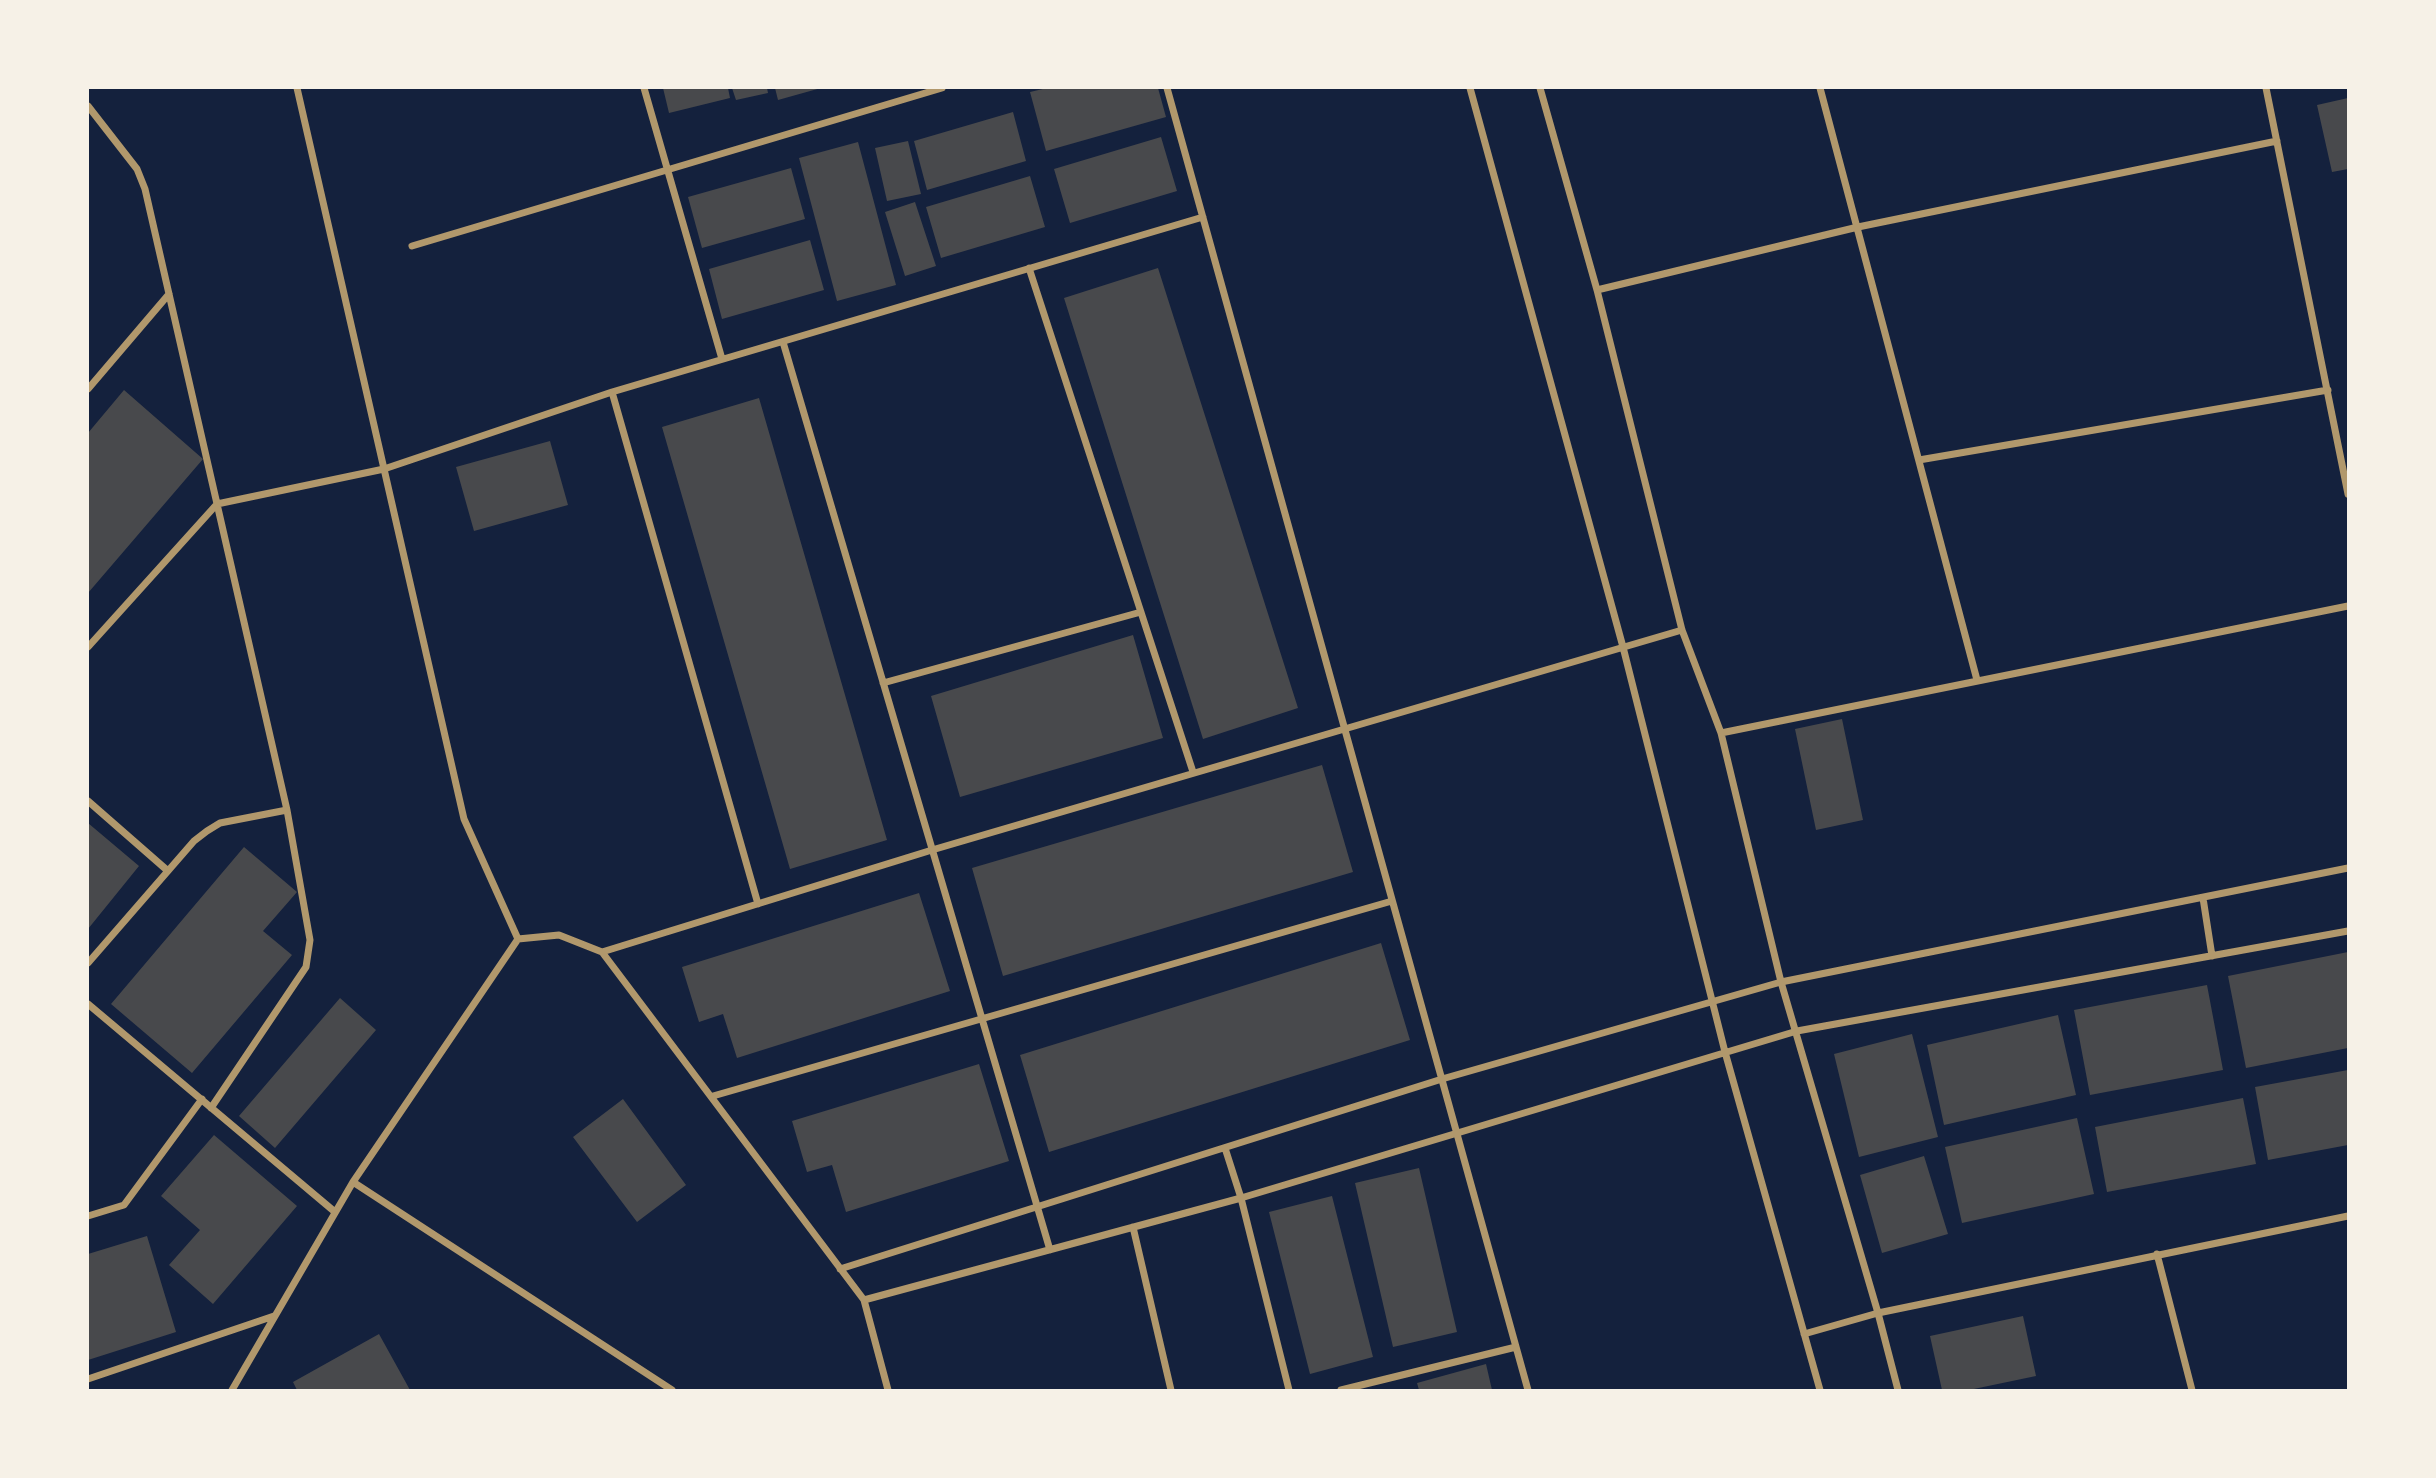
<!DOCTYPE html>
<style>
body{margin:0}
#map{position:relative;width:2436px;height:1478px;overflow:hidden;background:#14213d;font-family:Merriweather,serif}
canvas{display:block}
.frame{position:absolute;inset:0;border:89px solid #f6f1e7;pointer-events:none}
</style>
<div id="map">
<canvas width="2436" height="1478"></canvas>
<div class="frame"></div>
</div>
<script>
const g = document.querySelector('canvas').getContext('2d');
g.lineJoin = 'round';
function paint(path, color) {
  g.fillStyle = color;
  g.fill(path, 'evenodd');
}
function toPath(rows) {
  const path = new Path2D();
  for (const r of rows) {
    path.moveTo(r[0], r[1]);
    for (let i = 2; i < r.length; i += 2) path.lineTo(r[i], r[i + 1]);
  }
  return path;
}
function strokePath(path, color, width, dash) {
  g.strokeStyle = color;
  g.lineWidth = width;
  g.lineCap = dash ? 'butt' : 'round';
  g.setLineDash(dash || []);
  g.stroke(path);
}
paint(toPath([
 [663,88,728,88,730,98,669,113],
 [732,88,767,88,768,93,736,100],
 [775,88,821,88,778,100],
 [1047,88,1158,88,1166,117,1046,151,1030,92],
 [2348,98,2348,169,2332,172,2317,105],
 [1013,112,1026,161,927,190,914,141],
 [1161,137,1177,191,1070,223,1054,169],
 [908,141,921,194,887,201,875,148],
 [858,142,896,285,837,301,799,158],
 [791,168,805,219,702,248,688,197],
 [1030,176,1045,227,941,258,926,207],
 [915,202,936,266,905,276,885,212],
 [810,240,824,290,722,319,709,269],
 [1158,268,1298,708,1203,739,1064,298],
 [124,390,203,459,88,593,88,433],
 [759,398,887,840,790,869,662,427],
 [550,441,568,505,474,531,456,467],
 [1133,635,1163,738,960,797,931,696],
 [1842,719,1863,820,1816,830,1795,729],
 [1322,765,1353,872,1003,976,972,868],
 [88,823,139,866,88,929],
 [244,847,297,892,263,931,292,955,192,1073,111,1004],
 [919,893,950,991,737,1058,723,1014,699,1022,682,967],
 [1381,943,1410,1040,1049,1152,1020,1055],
 [2348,952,2348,1048,2246,1068,2228,976],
 [2207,985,2223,1070,2090,1095,2074,1010],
 [340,998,376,1030,275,1148,239,1116],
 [2058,1015,2076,1095,1944,1125,1927,1045],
 [1912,1034,1938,1137,1859,1157,1834,1054],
 [979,1064,1009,1161,846,1212,832,1165,807,1172,792,1121],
 [2348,1070,2348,1145,2268,1160,2255,1087],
 [2243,1098,2256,1164,2107,1192,2095,1127],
 [623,1099,686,1185,637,1222,573,1137],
 [2077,1118,2094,1194,1962,1223,1945,1147],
 [214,1135,297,1206,213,1304,169,1265,200,1230,161,1196],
 [1924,1156,1948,1234,1882,1253,1860,1175],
 [1419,1168,1457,1332,1393,1347,1355,1183],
 [1332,1196,1373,1357,1310,1374,1269,1212],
 [147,1236,176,1332,88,1360,88,1254],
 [2023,1316,2036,1376,1969,1390,1942,1390,1930,1336],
 [379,1334,410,1390,297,1390,293,1382],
 [1486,1364,1492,1390,1419,1390,1417,1383]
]), '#48494c');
strokePath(toPath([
 [297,88,464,819,518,939],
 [644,88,722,359],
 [1167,88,1528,1390],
 [1470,88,1623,647,1725,1052,1820,1390],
 [1540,88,1597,290,1682,630,1721,733,1781,982,1878,1313,1898,1390],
 [1820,88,1977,680],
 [2266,88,2348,494],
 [88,106,137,169,145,189,287,810,310,940,306,967,211,1108],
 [412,246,942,88],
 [1029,268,1193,772],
 [1597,290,1858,227,2277,141],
 [783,342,1050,1250],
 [88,389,169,294],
 [612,392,758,904],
 [1919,460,2328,390],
 [88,647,217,504,384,469,612,392,1203,217],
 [883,683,1141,612],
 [1721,733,2348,606],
 [88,801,168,871],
 [2203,898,2212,956],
 [602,952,932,850,1682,630],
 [88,963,194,841,207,831,220,823,287,810],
 [88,1004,335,1212],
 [713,1096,1392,901],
 [1225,1148,1241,1198,1289,1390],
 [353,1182,672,1390],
 [88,1216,124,1205,202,1099],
 [1133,1227,1171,1390],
 [2157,1254,2192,1390],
 [840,1269,1442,1079,1781,982,2348,868],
 [864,1300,1241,1198,1797,1031,2348,931],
 [1804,1334,1878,1313,2348,1216],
 [88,1379,274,1316],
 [232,1390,353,1182,518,939,559,935,602,952,864,1300,888,1390],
 [1341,1390,1516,1347]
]), '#b1986c', 7);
</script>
